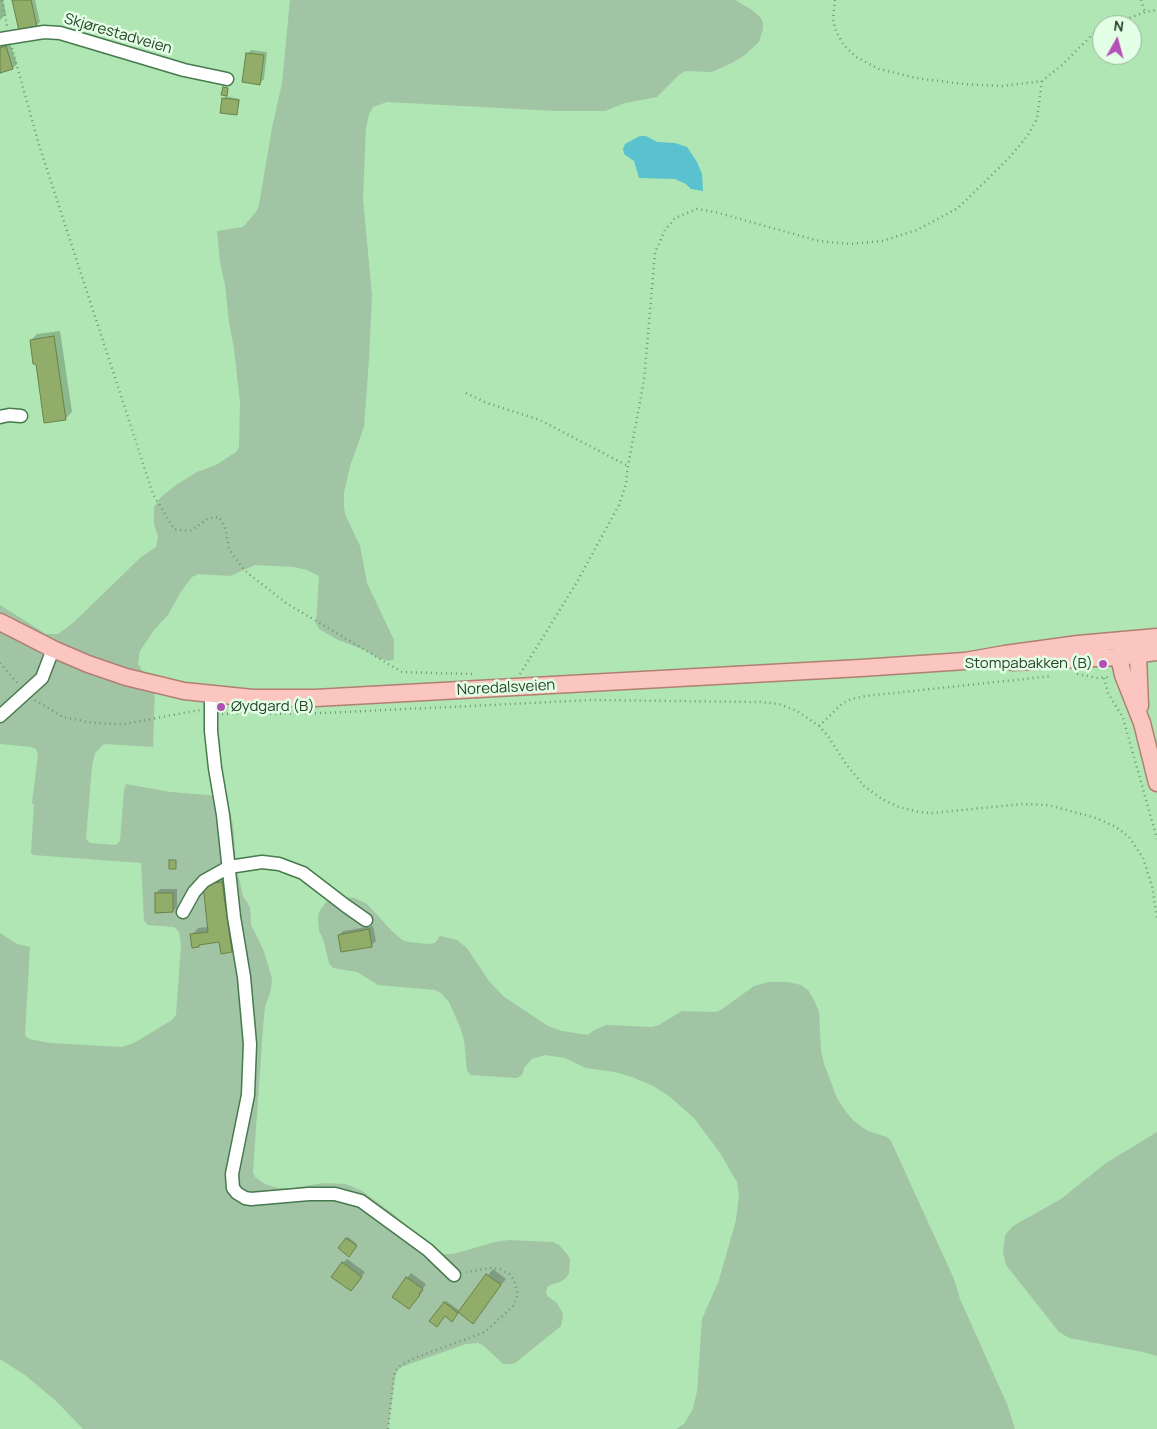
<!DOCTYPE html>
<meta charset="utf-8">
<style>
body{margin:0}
#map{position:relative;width:1157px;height:1429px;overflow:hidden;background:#afe6b3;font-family:Manrope,sans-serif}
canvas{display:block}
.north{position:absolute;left:1092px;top:15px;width:50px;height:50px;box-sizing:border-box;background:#e3ffe5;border:1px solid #99b39b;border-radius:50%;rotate:7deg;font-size:14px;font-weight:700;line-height:20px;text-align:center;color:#2a412c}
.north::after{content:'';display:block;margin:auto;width:18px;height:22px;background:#b450b6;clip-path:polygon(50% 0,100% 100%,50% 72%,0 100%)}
</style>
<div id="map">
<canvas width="1157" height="1429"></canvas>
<div class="north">N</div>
</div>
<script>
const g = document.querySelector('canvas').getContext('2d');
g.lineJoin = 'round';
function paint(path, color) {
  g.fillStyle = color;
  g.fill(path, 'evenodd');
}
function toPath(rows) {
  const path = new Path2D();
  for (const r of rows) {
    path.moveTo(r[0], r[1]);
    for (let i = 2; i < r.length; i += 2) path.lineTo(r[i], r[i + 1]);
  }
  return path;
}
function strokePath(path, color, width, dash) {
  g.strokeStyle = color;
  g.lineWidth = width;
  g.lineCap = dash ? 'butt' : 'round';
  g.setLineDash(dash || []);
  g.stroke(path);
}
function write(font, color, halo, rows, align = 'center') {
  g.font = font + ' Manrope,sans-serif';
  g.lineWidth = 5;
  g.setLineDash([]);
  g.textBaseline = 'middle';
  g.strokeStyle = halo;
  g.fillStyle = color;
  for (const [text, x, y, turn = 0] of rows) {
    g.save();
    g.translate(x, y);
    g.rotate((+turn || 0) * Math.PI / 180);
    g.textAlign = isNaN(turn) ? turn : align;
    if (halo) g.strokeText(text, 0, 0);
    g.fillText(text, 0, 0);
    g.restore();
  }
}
paint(toPath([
 [290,0,735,0,752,10,761,18,763,23,763,29,759,42,745,55,732,63,712,72,686,71,680,74,657,97,625,103,605,111,556,111,387,102,373,107,369,114,366,128,363,198,372,296,369,359,364,427,350,466,344,492,344,507,345,514,360,546,367,583,394,640,394,659,390,661,378,658,365,650,338,640,319,629,316,623,319,576,307,570,294,567,255,565,230,576,198,574,192,577,180,593,168,615,154,630,140,651,138,664,141,669,154,683,155,688,153,747,104,744,95,753,92,766,86,839,90,843,116,845,120,841,124,790,126,784,171,792,218,796,224,798,227,803,231,814,234,832,236,865,243,896,250,907,251,925,263,949,272,978,271,990,265,1007,263,1028,253,1172,255,1177,265,1184,278,1188,291,1188,324,1183,345,1184,351,1186,362,1191,392,1213,407,1226,424,1244,440,1254,453,1254,495,1242,509,1240,553,1242,559,1245,568,1255,570,1260,569,1273,566,1278,560,1282,548,1286,546,1291,547,1296,557,1303,563,1314,561,1326,515,1363,510,1364,503,1364,484,1346,478,1343,466,1344,401,1367,397,1371,395,1377,388,1429,83,1429,57,1402,25,1375,0,1359,0,933,17,944,30,947,25,1035,29,1039,50,1043,122,1047,134,1043,172,1020,176,1015,181,945,179,932,174,927,148,925,144,921,141,863,33,855,31,853,34,805,32,803,38,755,36,749,31,747,0,744,0,605,46,634,58,634,73,623,140,558,156,547,158,536,154,525,154,507,161,497,176,485,197,472,216,465,236,452,239,447,240,402,234,349,229,322,225,285,220,262,217,231,243,227,256,212,259,205,272,128,282,83],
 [337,897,355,898,367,904,392,931,402,940,408,942,429,944,435,943,440,936,457,940,467,948,489,981,503,996,548,1026,562,1031,588,1035,593,1031,606,1025,652,1027,659,1025,682,1011,715,1012,721,1010,754,986,769,982,788,982,801,985,808,990,814,1000,819,1012,821,1050,824,1064,837,1098,846,1112,855,1122,868,1131,887,1137,891,1141,954,1279,960,1299,1007,1404,1015,1429,676,1429,684,1424,693,1409,697,1391,702,1319,719,1280,736,1220,739,1195,737,1182,720,1153,694,1118,669,1096,653,1086,632,1077,615,1072,586,1068,565,1058,545,1055,532,1059,524,1068,522,1075,517,1078,471,1075,467,1071,464,1040,460,1027,449,1002,441,993,435,990,378,985,357,972,333,968,329,963,324,942,319,930,318,918,319,912,326,902],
 [1157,1132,1157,1356,1143,1352,1069,1338,1059,1332,1006,1265,1003,1253,1005,1235,1013,1226,1061,1199,1106,1163]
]), '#a1c4a4');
paint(toPath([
 [640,136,646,136,657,142,675,143,687,147,697,162,702,174,703,191,691,189,686,184,675,179,639,178,634,161,624,154,623,149,625,144]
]), '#5ac1cf');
paint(toPath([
 [0,0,3,0,6,14,0,20],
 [13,0,35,0,40,22,36,26],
 [10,43,17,64,13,68,0,74,0,46],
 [251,50,267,52,264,79,260,83,247,54],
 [225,96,240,99,237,114,222,112],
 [60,331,72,412,65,419,37,363,31,340,37,334],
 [228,876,238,945,232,951,220,941,201,944,199,946,192,935,198,928,209,927,210,878],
 [160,889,177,889,177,907,173,911,156,893],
 [373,926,376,941,372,945,342,951,339,935,343,931],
 [348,1237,357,1244,350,1254,339,1248],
 [347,1259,365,1272,351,1290,343,1263],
 [493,1269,506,1279,472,1322,459,1311,452,1320,445,1315,436,1325,431,1321,446,1301,460,1311],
 [411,1273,426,1284,422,1290,424,1290,413,1303,393,1296]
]), '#0003');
const building = toPath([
 [12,0,31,0,37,27,19,31,12,0],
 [6,46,13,69,0,73,0,48,6,46],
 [246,53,264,55,260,85,242,82,246,53],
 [223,87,228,88,227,96,221,95,223,87],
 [222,98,239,100,237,115,220,113,222,98],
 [54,336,66,420,44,423,36,364,33,364,30,340,54,336],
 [169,860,176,860,176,869,169,869,169,860],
 [222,882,232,952,221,954,219,942,199,945,199,947,192,948,190,934,208,932,203,884,222,882],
 [155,893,173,893,173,912,155,913,155,893],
 [369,929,372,947,341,952,338,935,369,929],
 [346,1238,357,1246,349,1257,338,1248,346,1238],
 [342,1262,362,1277,351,1291,331,1277,342,1262],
 [486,1274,501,1285,473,1324,458,1312,486,1274],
 [406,1277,423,1289,419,1294,420,1295,409,1309,392,1297,406,1277],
 [444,1302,458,1313,452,1322,445,1316,437,1327,429,1321,444,1302]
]);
paint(building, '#91ad69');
strokePath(building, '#6a8246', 1);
const minor = toPath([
 [0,39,44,32,60,33,184,70,227,79],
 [0,417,9,415,21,416],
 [211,695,211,731,215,768,223,815,234,917,244,977,250,1044,248,1095,232,1174,233,1188,237,1193,245,1198,251,1199,309,1194,335,1194,361,1201,428,1250,454,1275],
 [0,716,42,678,53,649],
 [183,912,194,892,204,881,229,867,262,862,279,864,303,873,346,906,366,920]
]);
const major = toPath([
 [0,622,53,649,88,664,126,677,184,691,253,698,315,698,861,668,965,661,1005,654,1078,644,1157,637],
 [1132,648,1138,655,1140,706],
 [1122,649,1119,657,1123,675,1142,723,1157,783],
 [1012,662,1119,657,1157,652]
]);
strokePath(minor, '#477a4d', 15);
strokePath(major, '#b07f71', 19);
strokePath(toPath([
 [2,0,7,26],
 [835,0,833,19,835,29,843,44,856,57,879,69,916,78,964,84,1002,86,1042,81,1062,65,1093,34,1102,29],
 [1141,0,1145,12],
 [1111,25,1145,12,1157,10],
 [12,48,39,145,153,494,174,529,190,531,209,518,219,517,225,527,229,549,244,570,286,603,402,672,472,674],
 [466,393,487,403,540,420,628,466],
 [0,663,18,684],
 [520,674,577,582,619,505,626,484,628,466,644,380,655,253,665,230,675,218,697,209,715,212,819,241,850,244,882,241,917,230,958,208,1009,158,1028,135,1037,119,1042,81],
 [1077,674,1098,678,1109,677],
 [1104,678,1108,693,1123,718,1157,839],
 [35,700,63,717,93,723,124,724,200,710],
 [222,714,249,713],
 [260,714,325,713,592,700,760,702,779,704,797,711,819,726,828,736,846,764,864,786,882,799,899,807,919,812,932,813,1023,804,1048,805,1096,818,1116,827,1129,837,1143,858,1152,886,1157,918],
 [819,726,842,704,851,699,866,696,1052,676],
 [388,1429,394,1375,397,1368,412,1359,485,1332,513,1306,518,1294,514,1280,509,1274,500,1269,491,1268,466,1272]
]), '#6f9773', 2.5, [1, 4]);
strokePath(minor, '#fff', 12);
strokePath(major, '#fbc6c0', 16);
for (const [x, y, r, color] of [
 [1103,664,5,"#b450b6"],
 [221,707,5,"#b450b6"]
]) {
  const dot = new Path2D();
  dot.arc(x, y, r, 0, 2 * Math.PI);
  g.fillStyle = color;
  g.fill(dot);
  strokePath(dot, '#e3ffe5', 2);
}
write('15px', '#2a412c', '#e3ffe5', [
 ["Skjørestadveien",118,34,16],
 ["Noredalsveien",506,688,-3]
]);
write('15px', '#2a412c', '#e3ffe5', [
 ["Stompabakken (B)",1093,664],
 ["Øydgard (B)",231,707,"left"]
], 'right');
</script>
